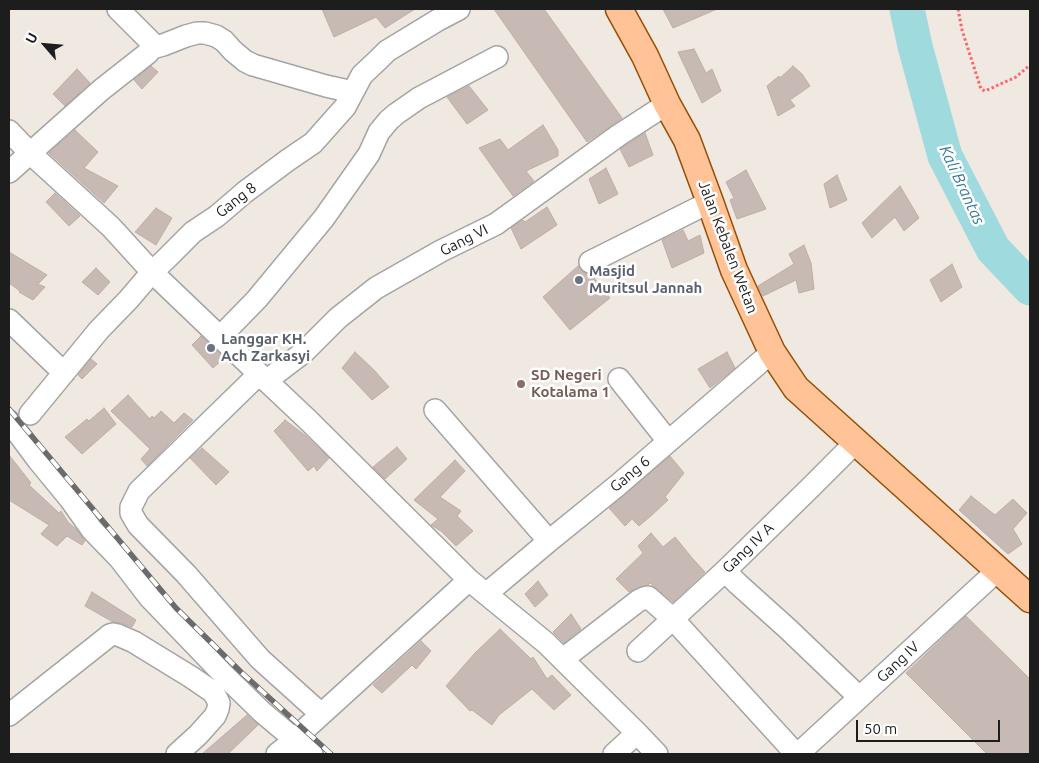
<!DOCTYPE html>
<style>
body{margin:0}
#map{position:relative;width:1039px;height:763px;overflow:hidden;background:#efe9e2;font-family:Ubuntu,sans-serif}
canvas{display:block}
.frame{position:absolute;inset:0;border:10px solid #1d1d1d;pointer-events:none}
.north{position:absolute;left:20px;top:20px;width:50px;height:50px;-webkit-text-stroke:4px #fff;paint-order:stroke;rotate:297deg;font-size:14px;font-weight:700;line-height:20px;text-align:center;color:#1d1d1d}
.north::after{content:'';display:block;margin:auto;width:18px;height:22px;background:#1d1d1d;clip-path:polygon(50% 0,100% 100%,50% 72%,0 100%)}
.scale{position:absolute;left:856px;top:720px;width:144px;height:22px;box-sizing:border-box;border:2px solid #1d1d1d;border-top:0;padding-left:6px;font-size:15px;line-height:18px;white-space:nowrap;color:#1d1d1d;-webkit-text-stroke:4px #fff;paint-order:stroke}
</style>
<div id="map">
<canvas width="1039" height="763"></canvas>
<div class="frame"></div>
<div class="north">U</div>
<div class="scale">50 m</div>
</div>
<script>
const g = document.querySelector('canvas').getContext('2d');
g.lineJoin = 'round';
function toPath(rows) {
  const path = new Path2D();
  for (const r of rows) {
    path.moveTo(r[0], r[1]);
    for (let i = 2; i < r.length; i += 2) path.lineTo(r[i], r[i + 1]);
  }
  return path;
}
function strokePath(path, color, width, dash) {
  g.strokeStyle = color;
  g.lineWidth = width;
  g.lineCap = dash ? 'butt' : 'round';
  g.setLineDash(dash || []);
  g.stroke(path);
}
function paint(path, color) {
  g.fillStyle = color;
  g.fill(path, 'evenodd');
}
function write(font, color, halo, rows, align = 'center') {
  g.font = font + ' Ubuntu,sans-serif';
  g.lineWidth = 5;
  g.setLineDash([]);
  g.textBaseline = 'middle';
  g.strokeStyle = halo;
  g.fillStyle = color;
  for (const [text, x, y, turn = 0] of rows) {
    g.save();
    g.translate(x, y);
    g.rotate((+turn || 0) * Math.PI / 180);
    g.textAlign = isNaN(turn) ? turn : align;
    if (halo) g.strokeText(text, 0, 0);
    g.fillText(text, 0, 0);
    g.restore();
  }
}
strokePath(toPath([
 [907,9,915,46,945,156,993,249,1030,288]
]), '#9fdadf', 35);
const building = toPath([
 [322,9,415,9,385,28,376,17,334,37,322,9],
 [494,9,544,9,622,118,587,142,494,9],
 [663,9,717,9,673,28,663,9],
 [694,49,706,73,712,69,721,91,702,103,678,52,694,49],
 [151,66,158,72,142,89,134,80,151,66],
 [793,66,802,74,810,86,790,100,795,106,778,116,767,86,779,76,780,78,793,66],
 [77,69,90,83,65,106,53,94,77,69],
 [469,86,488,110,467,124,447,97,469,86],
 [543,125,558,150,558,156,526,171,534,181,513,196,479,148,500,139,508,150,543,125],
 [75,130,98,152,84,168,118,186,104,203,49,153,75,130],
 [645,133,653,155,629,167,620,149,645,133],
 [606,168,618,194,599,204,589,179,606,168],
 [746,170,766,209,737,219,730,200,734,198,726,182,746,170],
 [837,175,847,200,830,208,824,184,837,175],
 [900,186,919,218,904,231,895,217,872,238,862,223,900,186],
 [55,193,80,216,69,226,46,202,55,193],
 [547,207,557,225,521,249,511,228,523,220,525,222,547,207],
 [156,208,172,218,156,245,135,232,156,208],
 [683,230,688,241,700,235,704,253,672,268,662,240,683,230],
 [804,245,811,263,814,289,799,293,796,280,763,296,758,286,794,264,789,254,804,245],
 [9,252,47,275,38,284,45,287,33,300,19,292,20,291,9,283,9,252],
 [952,264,962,287,941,302,930,280,952,264],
 [578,266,583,272,591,274,610,298,570,330,543,297,578,266],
 [96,268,110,282,98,295,82,282,96,268],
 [201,336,224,358,213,368,192,345,201,336],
 [355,352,374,370,389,387,372,400,342,368,355,352],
 [727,352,735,368,710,388,698,369,727,352],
 [91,359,97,364,82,379,78,375,91,359],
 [128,395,150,419,152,416,154,418,161,411,174,423,184,413,193,420,147,466,141,459,150,449,111,411,128,395],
 [104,408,116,424,82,454,65,437,87,419,89,421,104,408],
 [285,420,306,436,329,458,317,471,314,466,308,471,274,431,285,420],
 [397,447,407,459,385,479,373,467,397,447],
 [202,448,229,472,216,485,190,458,202,448],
 [9,455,31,483,29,485,59,513,61,511,68,522,77,530,85,541,82,545,67,536,57,546,41,534,49,525,9,500,9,455],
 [670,456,684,473,665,497,668,500,652,515,639,526,632,519,625,526,609,508,670,456],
 [455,460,465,471,440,497,461,511,457,516,473,531,456,546,441,531,431,525,438,519,414,500,455,460],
 [971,496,995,515,1013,499,1027,513,1013,529,1022,544,1008,554,959,510,971,496],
 [651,533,663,547,675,537,693,559,705,572,673,602,650,583,648,585,639,587,629,592,616,579,643,553,638,546,651,533],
 [538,581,548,595,535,607,525,594,538,581],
 [92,592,136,620,132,627,121,623,113,622,85,606,92,592],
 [571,614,581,629,564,643,553,632,571,614],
 [966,616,1030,679,1030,754,987,754,906,673,966,616],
 [500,629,531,659,533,657,547,679,552,675,571,695,554,710,532,689,499,715,492,725,472,710,470,711,446,686,475,653,500,629],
 [421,641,431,651,416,669,412,665,382,693,373,685,421,641],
 [247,715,258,725,228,754,202,754,247,715]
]);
paint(building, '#c7bab5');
strokePath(building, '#c1aca4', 1);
const minor = toPath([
 [118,9,151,42,152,48],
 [9,131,30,153,111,227,152,272,220,337,308,420,469,580,546,643,637,733,657,754],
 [9,172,101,90,148,53,152,48,163,45,186,36,197,33,205,33,216,36,224,41,233,51,245,61,253,65,326,86,353,92],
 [590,262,710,202],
 [9,320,64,373],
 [220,337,257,299,324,218,369,154,379,132,389,120,396,114,419,98,497,57],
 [259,374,139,491,131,507,131,513,138,525,186,574,260,659,321,714],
 [619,379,668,441],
 [266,381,304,352,338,318,376,288,441,251,496,224,619,135,667,104],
 [435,410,549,541],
 [30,414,99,330,129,299,152,272,165,260,193,232,217,216,245,192,288,160,313,143,345,107,362,75,378,60,387,51,438,20,459,9],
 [9,421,38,460,70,499,92,530,120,559,150,598,226,677,262,712,312,754],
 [725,571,738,584,788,629,859,697],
 [486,594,549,541,618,485,772,352],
 [638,651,725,571,810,488,856,442],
 [563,659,638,601,644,598,648,597,673,619,796,754],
 [9,715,110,635,113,634,118,635,134,642,191,677,213,692,216,697,219,703,218,709,215,716,198,735,177,754],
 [304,730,469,580],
 [277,754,295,740],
 [614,754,637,733],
 [798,754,998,570]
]);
const major = toPath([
 [619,9,645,56,667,104,687,140,710,202,734,270,772,352,796,388,1030,599]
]);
strokePath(minor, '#a4a4a4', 24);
strokePath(major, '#964e00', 29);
strokePath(toPath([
 [958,9,962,30,981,89,985,91,1016,77,1030,65]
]), '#ff636a', 3, [2.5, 2.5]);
strokePath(minor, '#fff', 21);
strokePath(major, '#ffc397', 26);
const rail = toPath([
 [9,409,176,608,241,672,331,754]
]);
strokePath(rail, '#6b6b6b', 5.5);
strokePath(rail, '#fff', 4, [11]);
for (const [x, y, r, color] of [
 [579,280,5,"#6b7280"],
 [211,348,5,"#6b7280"],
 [521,384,5,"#8d6e63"]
]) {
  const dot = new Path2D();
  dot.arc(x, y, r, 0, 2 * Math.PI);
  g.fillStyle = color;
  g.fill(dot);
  strokePath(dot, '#fff', 2);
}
write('15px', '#1d1d1d', '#fff', [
 ["Gang 8",236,200,-38],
 ["Gang VI",464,240,-27],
 ["Jalan Kebalen Wetan",728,247,69],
 ["Gang 6",630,474,-40],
 ["Gang IV A",748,548,-44],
 ["Gang IV",898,662,-43]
]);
write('bold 15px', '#5b616d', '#fff', [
 ["Masjid",589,271],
 ["Muritsul Jannah",589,288],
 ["Langgar KH.",221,339],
 ["Ach Zarkasyi",221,356]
], 'left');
write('bold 15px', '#785e54', '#fff', [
 ["SD Negeri",531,375],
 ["Kotalama 1",531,392]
], 'left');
write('italic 16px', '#3c799a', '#fff', [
 ["Kali Brantas",962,185,65]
]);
</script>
